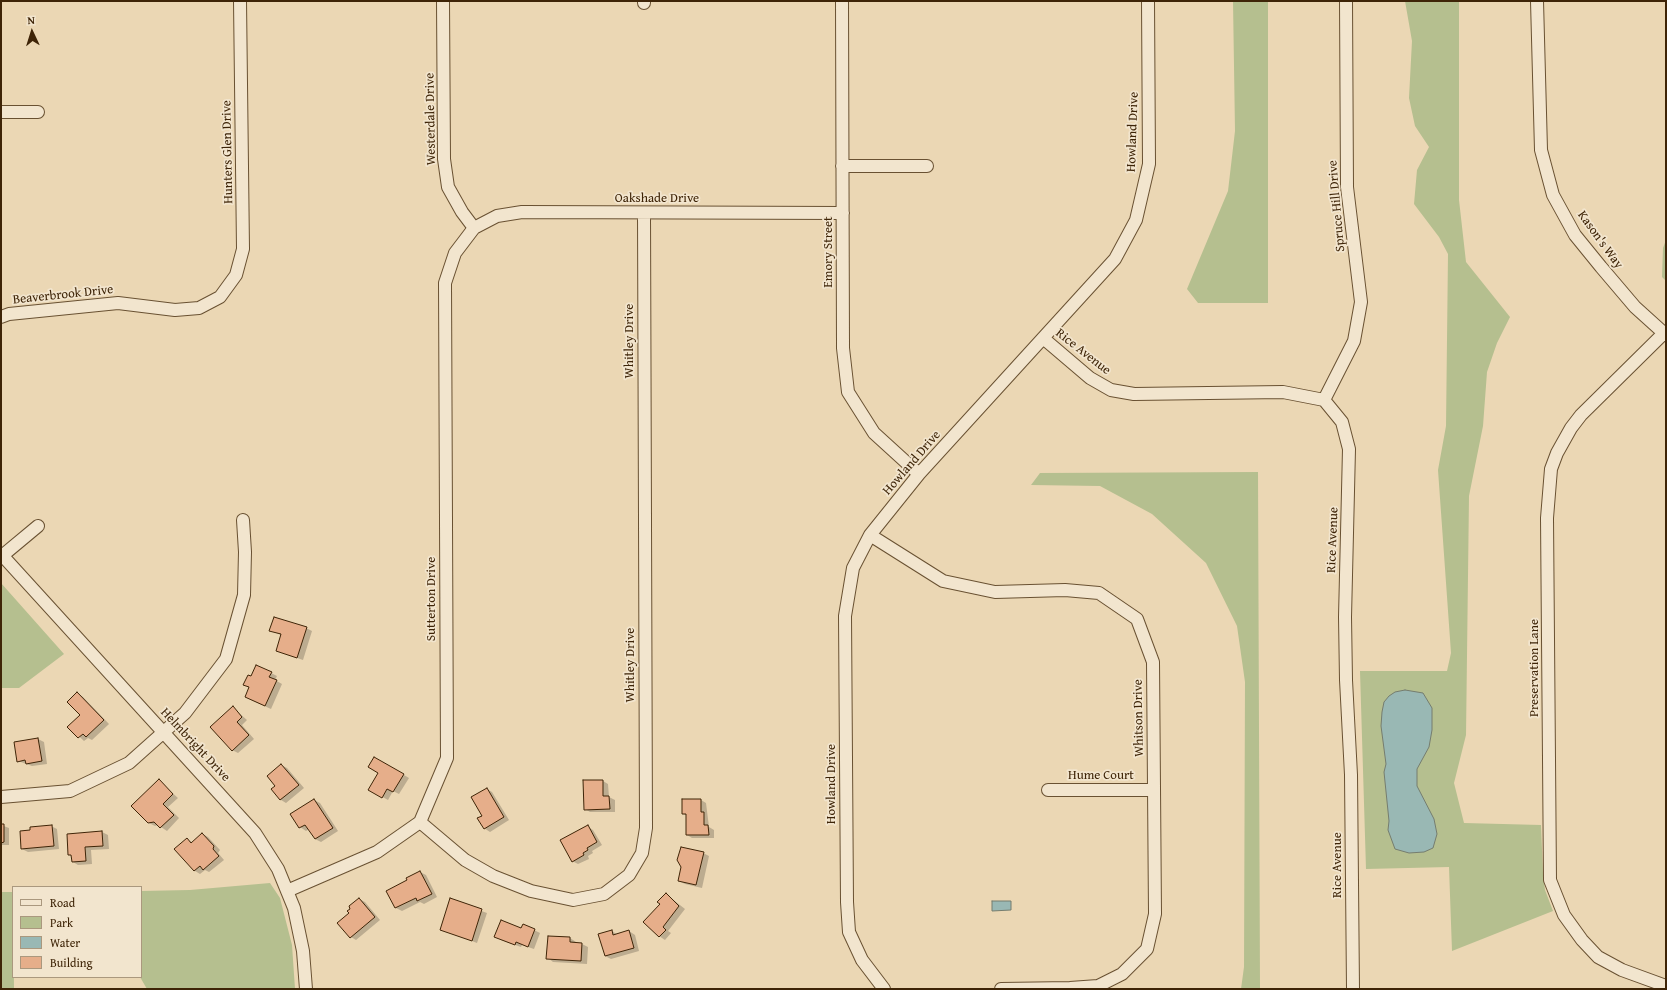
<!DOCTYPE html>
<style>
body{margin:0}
#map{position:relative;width:1667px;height:990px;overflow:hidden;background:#ebd7b4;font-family:"Gentium Book Plus",serif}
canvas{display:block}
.frame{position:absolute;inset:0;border:2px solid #3e2407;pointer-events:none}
.legend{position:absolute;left:12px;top:886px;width:130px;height:92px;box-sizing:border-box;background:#f2e5ce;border:1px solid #aa987e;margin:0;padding:5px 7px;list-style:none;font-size:12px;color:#3e2407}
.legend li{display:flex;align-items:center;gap:8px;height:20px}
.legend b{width:20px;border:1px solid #aa987e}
.north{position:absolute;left:12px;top:12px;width:40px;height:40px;-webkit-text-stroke:3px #f2e5ce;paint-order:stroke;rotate:356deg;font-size:11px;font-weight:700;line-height:16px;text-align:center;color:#3e2407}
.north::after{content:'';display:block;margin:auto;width:14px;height:18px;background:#3e2407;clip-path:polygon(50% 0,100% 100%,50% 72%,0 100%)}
</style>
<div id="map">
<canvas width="1667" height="990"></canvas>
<div class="frame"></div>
<ul class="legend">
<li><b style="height:5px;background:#f2e5ce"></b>Road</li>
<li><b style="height:11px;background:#b5bf8f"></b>Park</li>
<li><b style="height:11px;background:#99b8b4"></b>Water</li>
<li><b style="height:11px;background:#e6ae8a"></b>Building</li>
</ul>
<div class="north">N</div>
</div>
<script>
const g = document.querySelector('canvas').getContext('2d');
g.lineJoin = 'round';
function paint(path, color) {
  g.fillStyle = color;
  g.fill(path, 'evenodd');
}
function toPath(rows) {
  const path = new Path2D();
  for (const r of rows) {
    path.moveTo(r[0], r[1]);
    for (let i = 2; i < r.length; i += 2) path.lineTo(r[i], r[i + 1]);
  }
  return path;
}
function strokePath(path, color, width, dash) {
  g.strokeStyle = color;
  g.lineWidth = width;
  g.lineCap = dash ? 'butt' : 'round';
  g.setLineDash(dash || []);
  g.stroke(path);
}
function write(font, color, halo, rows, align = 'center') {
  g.font = font + ' "Gentium Book Plus",serif';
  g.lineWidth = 3.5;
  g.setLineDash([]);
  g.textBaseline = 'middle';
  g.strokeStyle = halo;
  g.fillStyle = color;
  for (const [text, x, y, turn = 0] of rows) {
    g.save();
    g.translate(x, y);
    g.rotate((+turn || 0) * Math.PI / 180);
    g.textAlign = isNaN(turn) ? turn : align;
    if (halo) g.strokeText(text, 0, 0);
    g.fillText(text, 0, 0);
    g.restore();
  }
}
paint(toPath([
 [1233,1,1268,1,1268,303,1198,303,1187,289,1228,191,1235,131],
 [1405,1,1459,1,1459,200,1466,262,1510,317,1497,343,1487,372,1483,426,1469,496,1466,735,1454,783,1464,823,1541,825,1543,874,1545,890,1553,911,1452,951,1449,867,1366,869,1360,671,1447,671,1451,653,1438,470,1446,426,1448,254,1439,237,1414,204,1417,170,1429,147,1415,126,1409,98,1412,41],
 [1666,240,1666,281,1662,277,1663,248],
 [1258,472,1260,989,1241,989,1244,967,1245,682,1237,626,1206,563,1152,514,1100,486,1031,485,1040,473],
 [1,583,64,654,19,688,1,688],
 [270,883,280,898,292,945,295,989,147,989,140,977,141,891,190,890],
 [13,892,14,989,1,989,1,892]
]), '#b5bf8f');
const water = toPath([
 [1405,690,1423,693,1432,708,1432,730,1429,747,1417,769,1417,786,1434,819,1437,834,1433,848,1424,852,1409,853,1395,849,1388,830,1389,821,1384,772,1386,764,1381,726,1382,712,1384,702,1389,696,1395,692,1405,690],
 [992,901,1011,901,1011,910,992,911,992,901]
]);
paint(water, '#99b8b4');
strokePath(water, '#757d6f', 1);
paint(toPath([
 [306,628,312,631,303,660,277,651,281,635,271,631],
 [271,673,277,676,275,680,282,684,271,709,251,700,250,687,245,685,251,678],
 [77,693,83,697,109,724,92,740,88,738,84,741,69,727,81,715],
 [233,708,247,720,242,725,254,739,238,753,232,750],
 [38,739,44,742,47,764,32,766,18,761],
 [375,758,409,778,399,794,393,791,388,800,370,790,380,773],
 [281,765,287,768,304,788,286,803,281,800,272,789,277,786],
 [159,781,178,798,168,807,179,818,167,831,158,825,155,826,149,823],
 [603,781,608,784,609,797,615,800,615,812,590,812,585,809],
 [487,789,492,792,509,820,490,832,484,828],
 [314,800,320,803,338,831,321,842,315,839,309,829,306,831,300,827],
 [701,800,706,803,709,827,714,830,714,838,692,838,687,835,687,815,683,814],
 [1,825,9,828,9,845,1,845],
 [51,826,57,829,59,849,28,852,22,849],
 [588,827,593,830,602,845,592,851,593,853,588,856,589,859,578,864,572,861],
 [102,832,108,835,109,849,91,850,92,864,78,865,73,862,72,856,69,854,68,835],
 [203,834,208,837,220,850,218,853,224,860,209,872,205,870,200,874,195,871,176,849,187,839,193,843],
 [703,853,709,856,702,888,685,884,679,881,682,867],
 [420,872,426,875,437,897,424,904,420,902,402,911,396,908,388,891,408,881],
 [666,894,685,909,668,931,671,933,665,940,659,936,661,904],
 [359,899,365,902,380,920,356,940,351,937,350,913],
 [451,900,487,913,477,943,441,929],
 [522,929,534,930,540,933,534,949,522,945,521,947,501,940],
 [612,931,618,935,629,931,635,935,639,951,611,959,605,956],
 [549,937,570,938,576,942,576,944,582,944,588,947,587,964,553,962,548,958]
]), '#0003');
const building = toPath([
 [274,617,307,627,297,658,276,651,281,634,269,631,274,617],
 [256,665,272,672,269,677,277,680,265,706,245,697,249,687,243,685,248,675,251,676,256,665],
 [77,692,104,720,86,737,83,734,78,738,67,727,80,715,67,702,77,692],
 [233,706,242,717,237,722,249,735,232,751,210,727,233,706],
 [38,738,42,761,26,764,25,760,17,762,14,742,38,738],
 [374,757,404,774,393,792,387,789,382,798,368,790,378,773,368,767,374,757],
 [281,764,299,785,280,800,271,789,275,786,267,776,281,764],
 [159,779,173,794,163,804,174,815,160,828,154,822,148,823,131,806,159,779],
 [583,780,603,780,603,796,609,796,610,809,584,810,583,780],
 [487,788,504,817,484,829,477,818,482,816,471,797,487,788],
 [314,799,333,828,315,839,305,825,299,828,290,814,314,799],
 [682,799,701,799,701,812,704,812,704,825,708,825,709,835,686,835,686,814,682,814,682,799],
 [1,824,4,824,4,842,1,843,1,824],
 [52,825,54,846,21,849,20,831,30,830,30,827,52,825],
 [588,825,597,842,587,848,588,850,583,853,584,855,572,862,560,840,588,825],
 [102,831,103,846,85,847,86,861,72,862,71,855,68,855,67,834,102,831],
 [202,833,214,846,213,849,219,856,203,870,200,866,194,871,174,849,187,838,191,843,202,833],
 [681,847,704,852,696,885,678,881,681,867,677,860,681,847],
 [420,871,432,894,417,901,416,898,395,908,386,891,407,880,406,878,420,871],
 [666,893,679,906,663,927,666,930,659,937,643,922,660,904,657,902,666,893],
 [359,898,375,917,350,938,337,923,349,913,347,911,350,909,349,906,359,898],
 [450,898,482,909,472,941,440,930,450,898],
 [501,920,521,928,523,924,535,929,528,947,516,942,515,945,494,937,501,920],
 [612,930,613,935,629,930,634,948,605,956,598,934,612,930],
 [548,936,570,937,570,942,582,943,581,961,546,959,548,936]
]);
paint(building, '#e6ae8a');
strokePath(building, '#3e2407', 1);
const street = toPath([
 [443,1,444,159,448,187,462,212,474,228],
 [644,1,644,3],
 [842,1,843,348,848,392,874,433,919,474],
 [1537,1,1541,150,1553,195,1575,235,1601,267,1635,307,1666,335],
 [1,112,38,112],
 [842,166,927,166],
 [1,317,9,314,118,303,175,310,199,308,220,297,236,275,243,249,240,1],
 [1664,333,1581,415,1571,428,1557,453,1551,469,1547,518,1550,880,1564,915,1582,940,1598,957,1622,970,1666,986],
 [1043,338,1090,378,1111,390,1134,394,1283,392,1324,400,1342,422,1349,449,1345,617,1346,680,1351,775,1353,989],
 [1324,400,1354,341,1361,302,1347,187,1346,1],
 [870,535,943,581,995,592,1065,590,1099,593,1137,619,1153,662,1155,914,1147,949,1122,974,1098,986,1070,988,1001,989],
 [1,554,255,833,278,869,294,908,303,951,306,989],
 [2,556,38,526],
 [1048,790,1154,790],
 [1,797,70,791,129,763,185,713,226,659,244,595,245,552,243,520],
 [420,822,465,860,493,876,531,891,573,900,604,894,629,875,642,853,646,828,644,213],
 [287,891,377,852,420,822,447,758,445,283,455,253,474,228,497,216,522,212,843,213],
 [884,989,862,960,849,932,847,902,845,616,853,568,870,535,919,474,1115,259,1136,220,1149,164,1148,1]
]);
strokePath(street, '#695132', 14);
strokePath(street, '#f2e5ce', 12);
write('13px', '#3e2407', '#f2e5ce', [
 ["Westerdale Drive",431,119,-91],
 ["Howland Drive",1133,132,-88],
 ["Hunters Glen Drive",228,152,-91],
 ["Oakshade Drive",657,199],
 ["Spruce Hill Drive",1337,206,-95],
 ["Kason's Way",1600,240,54],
 ["Emory Street",829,252,-90],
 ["Beaverbrook Drive",63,295,-6],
 ["Whitley Drive",630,341,-90],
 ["Rice Avenue",1083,352,38],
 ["Howland Drive",912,463,-49],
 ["Rice Avenue",1333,540,-88],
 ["Sutterton Drive",432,599,-90],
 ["Whitley Drive",631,665,-90],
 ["Preservation Lane",1535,668,-90],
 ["Whitson Drive",1139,718,-91],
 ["Helmbright Drive",195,745,47],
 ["Hume Court",1101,776],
 ["Howland Drive",832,784,-90],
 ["Rice Avenue",1338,865,-90]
]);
</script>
